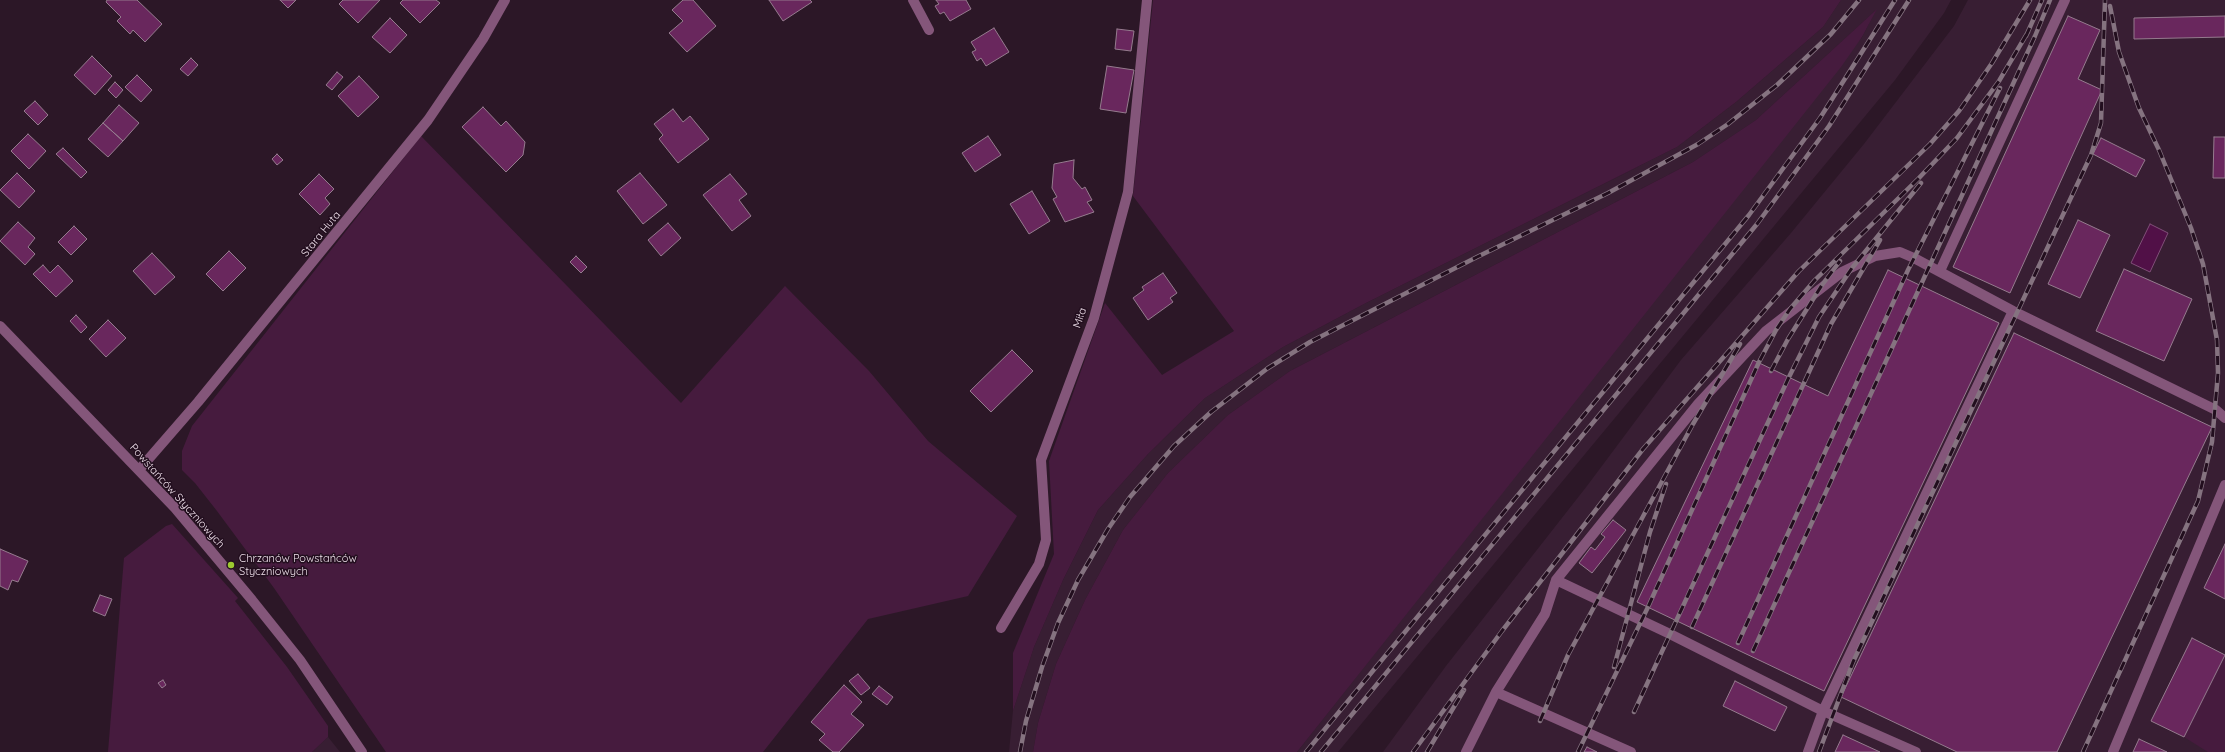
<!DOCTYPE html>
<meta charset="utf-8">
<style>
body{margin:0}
canvas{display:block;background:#2c1727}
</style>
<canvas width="2225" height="752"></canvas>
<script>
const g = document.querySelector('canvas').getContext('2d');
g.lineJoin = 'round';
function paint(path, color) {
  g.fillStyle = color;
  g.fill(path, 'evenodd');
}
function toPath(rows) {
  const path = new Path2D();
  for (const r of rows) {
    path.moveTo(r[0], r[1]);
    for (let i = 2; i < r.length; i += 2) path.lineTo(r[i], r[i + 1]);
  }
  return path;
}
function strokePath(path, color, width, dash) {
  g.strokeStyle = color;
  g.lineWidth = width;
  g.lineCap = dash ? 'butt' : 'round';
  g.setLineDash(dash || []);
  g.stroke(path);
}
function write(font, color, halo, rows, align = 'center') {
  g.font = font + ' Quicksand,sans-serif';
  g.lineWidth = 3;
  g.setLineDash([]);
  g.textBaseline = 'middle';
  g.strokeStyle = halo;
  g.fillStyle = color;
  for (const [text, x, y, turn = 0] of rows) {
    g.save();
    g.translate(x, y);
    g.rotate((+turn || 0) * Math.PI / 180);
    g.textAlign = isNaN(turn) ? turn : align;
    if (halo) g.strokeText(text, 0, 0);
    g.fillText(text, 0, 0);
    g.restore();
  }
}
paint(toPath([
 [1841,0,1951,0,1944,13,1895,80,1338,752,1297,752,1862,37,1876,10,1756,120,1693,162,1290,371,1228,415,1168,473,1123,530,1085,600,1056,664,1038,723,1033,752,1009,752,1013,711,1034,647,1063,580,1098,510,1148,454,1205,398,1283,347,1364,304,1677,147,1736,102,1823,27],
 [1968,0,2225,0,2225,752,1383,752,1446,666,1587,486,1681,360,1791,233,1864,144,1954,26],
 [328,737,340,752,312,752]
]), '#381e33');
paint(toPath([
 [1153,0,1841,0,1823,27,1736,102,1677,147,1364,304,1283,347,1205,398,1148,454,1098,510,1063,580,1034,647,1013,711,1013,653,1054,554,1049,461,1105,303,1162,375,1234,331,1133,196],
 [1877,9,1862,37,1841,67,1297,752,1033,752,1038,723,1056,664,1085,600,1123,530,1168,473,1228,415,1290,371,1693,162,1756,120],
 [421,136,681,403,785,286,869,371,928,441,1017,516,968,596,868,619,763,752,386,752,274,588,217,511,195,483,182,470,182,451,192,426],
 [172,524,238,598,235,601,287,667,328,726,328,737,312,752,108,752,124,558,166,526],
 [2225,655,2225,752,2208,752,2184,737]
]), '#461b3e');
const water = toPath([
 [2150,224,2168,233,2150,272,2131,263,2150,224]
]);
paint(water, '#511047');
strokePath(water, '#804e78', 1);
const building = toPath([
 [107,0,137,0,162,24,145,42,133,30,130,34,117,21,121,17,106,2,107,0],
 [280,0,296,0,288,8,280,0],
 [343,0,380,0,358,23,339,4,343,0],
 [403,0,436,0,440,3,420,23,400,3,403,0],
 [683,0,693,0,716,26,687,52,669,33,683,21,672,10,683,0],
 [769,0,810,0,812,2,783,21,769,0],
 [936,0,966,0,971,9,950,21,944,12,940,14,935,6,939,4,936,0],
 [2068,16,2100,30,2078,79,2102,90,2010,293,1953,267,2068,16],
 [2225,16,2225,37,2134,39,2134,18,2225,16],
 [390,18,407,35,390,53,372,37,390,18],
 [994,28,1009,52,986,66,981,58,977,61,972,52,976,50,971,42,994,28],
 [1117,29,1134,31,1131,51,1115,49,1117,29],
 [92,56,112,76,95,95,74,75,92,56],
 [191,58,198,65,188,76,180,69,191,58],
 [1107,66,1134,70,1126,113,1100,109,1107,66],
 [337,72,343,77,332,90,326,85,337,72],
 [137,75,152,90,141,102,125,87,137,75],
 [359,76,379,97,358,117,338,96,359,76],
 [115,82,123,90,116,98,108,90,115,82],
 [35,101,48,115,38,125,24,111,35,101],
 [119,105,139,123,123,141,103,123,119,105],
 [483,107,501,126,506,121,525,142,523,155,506,172,462,127,483,107],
 [673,109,683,122,690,116,709,139,678,163,659,139,663,135,654,124,673,109],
 [103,123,123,141,108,157,88,139,103,123],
 [28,134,46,151,29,169,11,151,28,134],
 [988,136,1001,155,975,172,962,153,988,136],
 [2214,137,2225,137,2225,178,2213,178,2214,137],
 [2101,138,2145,160,2136,177,2093,154,2101,138],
 [63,148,87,172,81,178,56,154,63,148],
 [277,154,283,160,277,165,272,159,277,154],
 [1074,160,1073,178,1082,189,1085,187,1092,200,1087,202,1094,212,1065,222,1053,199,1057,197,1052,188,1054,164,1074,160],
 [17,173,35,191,19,208,0,190,17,173],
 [640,173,667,205,643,224,617,191,640,173],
 [319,174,334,189,325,198,330,204,320,215,299,194,319,174],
 [730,174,747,194,739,200,751,216,732,231,703,195,730,174],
 [1032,191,1050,221,1029,234,1010,204,1032,191],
 [2078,220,2110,235,2080,298,2048,284,2078,220],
 [18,222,35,238,28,247,35,254,25,265,0,241,18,222],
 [668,223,681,238,661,256,648,240,668,223],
 [74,226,87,239,71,255,58,242,74,226],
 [229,251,246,268,223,291,206,274,229,251],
 [152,253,175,277,155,295,133,271,152,253],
 [576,256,587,267,581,273,570,262,576,256],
 [43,265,50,273,58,265,73,281,56,297,33,274,43,265],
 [2124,269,2192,299,2164,361,2096,331,2124,269],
 [1888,270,1999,323,1824,691,1637,602,1753,360,1828,396,1888,270],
 [1163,273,1177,293,1170,298,1173,302,1148,320,1133,298,1144,290,1142,287,1163,273],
 [76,315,87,327,81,333,70,321,76,315],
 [108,320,126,338,106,357,89,339,108,320],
 [2014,333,2212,427,2057,752,1957,752,1841,697,2014,333],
 [1012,350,1033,371,991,412,970,391,1012,350],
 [1613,520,1626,530,1592,573,1579,563,1591,547,1595,550,1605,537,1601,534,1613,520],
 [2225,544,2225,599,2204,588,2225,544],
 [0,549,28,561,18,582,12,580,8,590,0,586,0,549],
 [100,595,112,599,105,616,93,611,100,595],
 [2192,638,2225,655,2184,737,2151,721,2192,638],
 [858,674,870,688,861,695,849,681,858,674],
 [163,680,166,685,162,688,158,683,163,680],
 [1735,681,1787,707,1775,731,1723,706,1735,681],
 [844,685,862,702,851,714,864,725,839,752,833,752,819,740,825,734,811,722,844,685],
 [879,686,893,697,887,705,872,694,879,686],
 [1843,735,1880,752,1835,752,1843,735],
 [2139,739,2167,752,2133,752,2139,739],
 [1587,747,1597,752,1584,752,1587,747]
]);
paint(building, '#69275d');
strokePath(building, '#957b8e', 1);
strokePath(toPath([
 [913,0,929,30],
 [1940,271,2065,0],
 [0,326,175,508,252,600,300,660,362,752],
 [139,470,198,402,428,120,483,39,505,0],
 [1556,580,1670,634,1823,711,1916,752],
 [1001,628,1039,564,1046,540,1041,460,1094,318,1128,192,1147,0],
 [1496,692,1631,752],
 [1466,752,1496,692,1545,614,1556,580,1698,404,1766,331,1842,272,1875,256,1900,252,1914,258,2013,311,2216,410,2225,418],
 [1808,752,1823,711,2013,311],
 [2113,752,2225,485]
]), '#84567a', 10);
const rail = toPath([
 [2026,36,2042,0],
 [1771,371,1788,339,1822,285,1840,261],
 [1692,627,1831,324,1880,240],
 [1738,643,1908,270,2000,88],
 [1753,651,2035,36,2050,0],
 [1614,667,1650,532,1666,484],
 [1634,712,1789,377,1819,317,1852,268,1921,183],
 [1540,721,1568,655,1693,424,1740,344],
 [1020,752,1026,721,1042,667,1058,623,1078,580,1108,529,1130,497,1174,446,1211,412,1268,368,1310,342,1477,257,1608,193,1698,144,1728,124,1777,85,1831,34,1859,0],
 [1306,752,1749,215,1820,118,1895,0],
 [1321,752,1757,224,1829,126,1909,0],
 [1413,752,1502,631,1643,449,1799,271,1930,144,1959,111,1992,63,2030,0],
 [1427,752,1464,690],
 [1578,752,1648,607,1759,362,1776,330,1790,309,1815,280,1918,179,1957,138,1999,81,2028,32],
 [1819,752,1853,662,2091,155,2101,123,2105,0],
 [2083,752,2198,501,2212,442,2218,373,2217,340,2203,264,2191,228,2159,150,2139,108,2119,52,2110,6]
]);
strokePath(rail, '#857380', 4.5);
strokePath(rail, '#220e1e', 3, [9]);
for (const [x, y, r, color] of [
 [231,565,4,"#9dca30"]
]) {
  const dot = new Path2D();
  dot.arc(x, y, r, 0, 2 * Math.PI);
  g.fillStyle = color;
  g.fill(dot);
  strokePath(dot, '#220e1e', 1.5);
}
write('11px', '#eedfea', '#220e1e', [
 ["Stara Huta",321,234,-51],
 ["Miła",1080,318,-71],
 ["Powstańców Styczniowych",177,496,48]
]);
write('11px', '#eedfea', '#220e1e', [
 ["Chrzanów Powstańców",239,559],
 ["Styczniowych",239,572]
], 'left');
</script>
